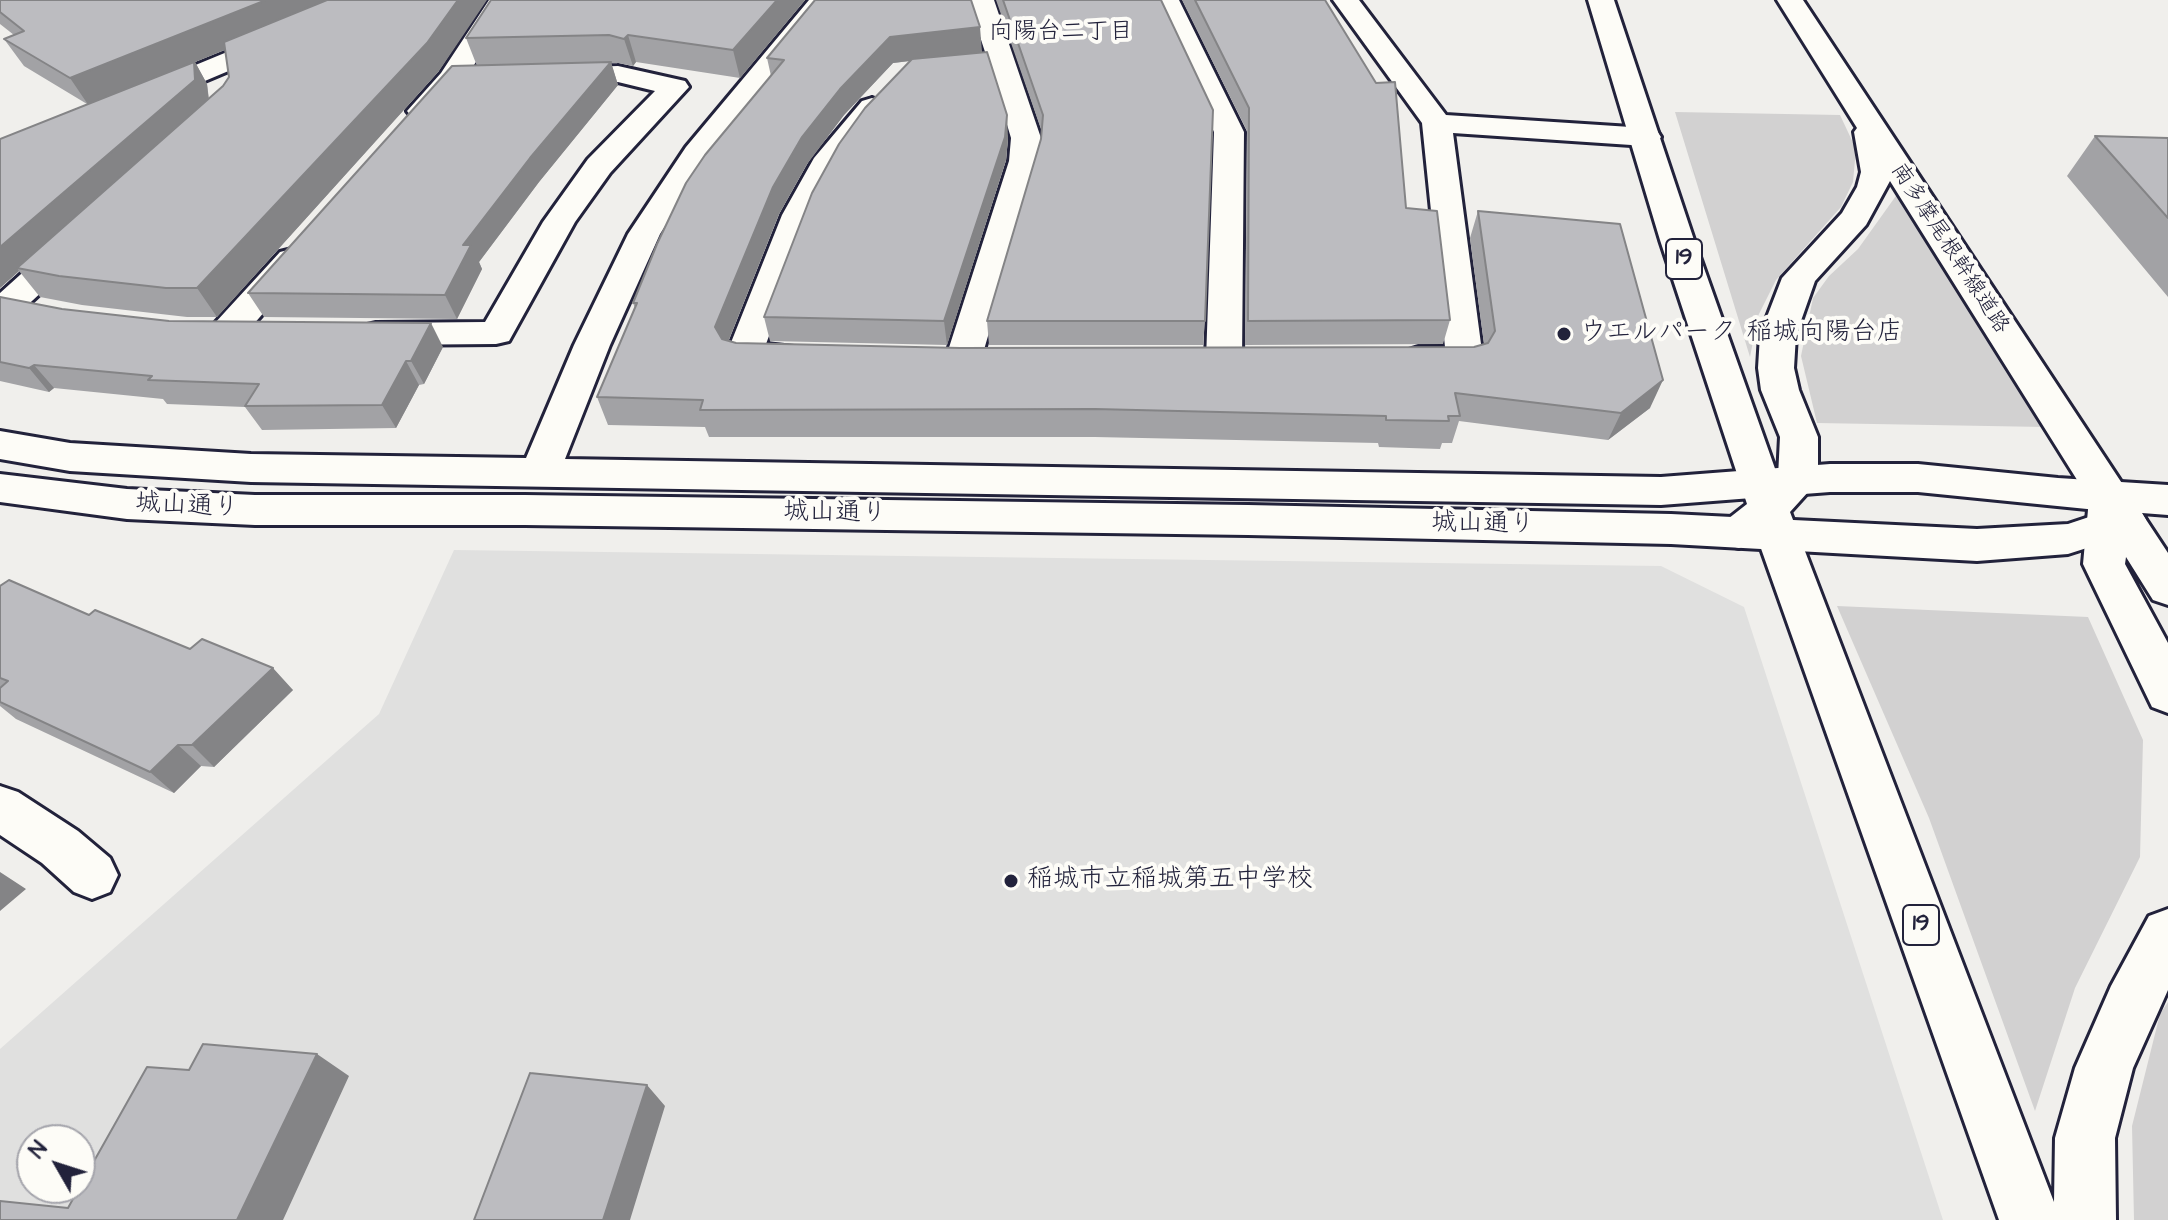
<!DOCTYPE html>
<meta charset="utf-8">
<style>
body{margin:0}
#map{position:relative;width:2168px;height:1220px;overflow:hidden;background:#f0efec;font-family:"Architects Daughter",sans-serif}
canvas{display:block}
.north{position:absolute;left:16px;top:1124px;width:80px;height:80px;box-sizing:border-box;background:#fdfcf7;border:2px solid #a5a5ac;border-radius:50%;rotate:309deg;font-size:22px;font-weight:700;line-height:32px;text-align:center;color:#22223b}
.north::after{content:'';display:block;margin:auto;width:28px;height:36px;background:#22223b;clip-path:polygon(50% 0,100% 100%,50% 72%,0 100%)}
</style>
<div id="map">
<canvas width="2168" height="1220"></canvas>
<div class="north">N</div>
</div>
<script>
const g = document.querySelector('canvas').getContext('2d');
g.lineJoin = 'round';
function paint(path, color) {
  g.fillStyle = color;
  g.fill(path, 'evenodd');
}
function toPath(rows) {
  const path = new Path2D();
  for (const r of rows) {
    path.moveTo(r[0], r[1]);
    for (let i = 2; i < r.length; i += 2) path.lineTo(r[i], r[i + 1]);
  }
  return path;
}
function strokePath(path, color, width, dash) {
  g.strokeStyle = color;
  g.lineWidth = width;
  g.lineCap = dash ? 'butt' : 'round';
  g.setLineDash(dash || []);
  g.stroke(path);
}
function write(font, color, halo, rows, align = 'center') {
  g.font = font + ' "Architects Daughter","Klee One",sans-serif';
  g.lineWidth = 8;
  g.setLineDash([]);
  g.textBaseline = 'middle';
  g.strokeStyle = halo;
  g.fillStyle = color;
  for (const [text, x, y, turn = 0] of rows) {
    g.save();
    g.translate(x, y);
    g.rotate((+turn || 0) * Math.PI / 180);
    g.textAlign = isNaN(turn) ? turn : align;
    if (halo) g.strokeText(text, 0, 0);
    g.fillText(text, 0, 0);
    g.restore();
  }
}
paint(toPath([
 [454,550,1661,566,1744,607,1943,1220,0,1220,0,1049,379,714],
 [32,1140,80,1140,80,1188,32,1188]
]), '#e0e0df');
paint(toPath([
 [1675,112,1840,115,1856,149,1853,182,1841,207,1776,280,1758,316,1750,357],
 [1898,193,2045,427,1817,423,1801,356,1813,298,1829,276,1858,249],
 [1837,606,2088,617,2143,740,2140,857,2075,988,2035,1111,1929,818],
 [2168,1002,2168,1220,2134,1220,2132,1126,2160,1014]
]), '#d2d1d1');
const minor = toPath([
 [353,0,389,0,385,5,155,102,145,105,135,102,131,96,135,90,353,0],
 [489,0,515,0,462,84,432,117,422,120,412,117,407,111,441,73,489,0],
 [968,0,994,0,1041,138,1039,161,981,360,976,368,963,372,950,368,945,360,1009,161,1011,138,991,71,933,77,923,75,919,69,923,63,933,61,986,55,968,0],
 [1153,0,1179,0,1244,132,1242,360,1237,368,1224,372,1211,368,1206,360,1214,132,1153,0],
 [1333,0,1359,0,1446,115,1646,128,1657,131,1661,137,1657,143,1646,146,1453,133,1483,359,1478,367,1465,371,1418,371,1405,367,1400,359,1405,351,1418,347,1445,347,1422,123,1333,0],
 [618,66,685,81,689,87,610,173,575,222,509,341,496,344,376,345,363,342,358,334,363,326,376,323,485,322,543,222,588,159,655,91,618,82,555,84,545,82,541,76,545,70,555,68,618,66],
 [872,98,882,101,887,107,839,168,814,215,766,344,803,348,808,356,803,364,790,368,744,367,731,363,726,355,782,215,814,158,862,101,872,98],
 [73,235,85,238,90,245,85,252,19,313,0,314,0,293,61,238,73,235],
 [292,249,304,252,309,259,304,266,240,340,227,343,214,340,209,332,214,324,280,252,292,249],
 [0,786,18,792,78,831,110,858,118,875,110,892,92,899,74,892,42,863,0,835,0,786]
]);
const tertiary = toPath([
 [809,0,836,0,709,158,660,234,610,345,565,459,1661,477,1830,464,1918,464,2058,478,2168,485,2168,515,2142,513,2146,520,2140,531,2068,554,1977,561,1671,544,1248,535,525,525,255,525,127,519,0,502,0,474,127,489,255,495,525,495,1248,505,1671,514,1977,529,2068,524,2107,511,1918,492,1830,492,1661,505,251,482,70,471,0,459,0,431,70,443,251,454,526,458,574,345,628,234,686,147,809,0]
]);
const primary = toPath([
 [1588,0,1614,0,1694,240,1778,477,1780,437,1761,390,1758,368,1760,335,1782,278,1842,213,1857,187,1861,172,1854,132,1857,128,1777,0,1803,0,2168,553,2168,605,2153,600,2126,557,2125,564,2168,643,2168,713,2152,707,2083,564,2089,499,1890,181,1866,225,1815,281,1796,335,1794,368,1799,390,1818,437,1818,481,1790,512,2054,1202,2055,1138,2075,1068,2111,986,2149,916,2168,909,2168,990,2133,1068,2115,1138,2116,1220,1999,1220,1758,540,1739,548,1724,544,1718,533,1724,522,1747,504,1660,240,1588,0]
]);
strokePath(minor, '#22223b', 6);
strokePath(tertiary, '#22223b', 6);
strokePath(primary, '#22223b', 6);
paint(minor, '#fdfcf7');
paint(tertiary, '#fdfcf7');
paint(primary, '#fdfcf7');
paint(toPath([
 [0,0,439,71,217,317,187,317,82,305,40,297,19,271,0,288,87,104,24,66,4,39,14,35,0,24],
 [225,50,229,77,223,86,209,99,207,84,195,62],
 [491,0,805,0,740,78,636,62,633,66,618,63,611,63,618,85,539,182,479,262,482,269,457,319,264,317,248,293,477,66,466,38],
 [996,0,1161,0,1205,321,1203,345,989,345,987,321,1041,139,1042,132],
 [1182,0,1325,0,1450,320,1443,344,1245,345,1247,131],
 [982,52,1008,138,1006,160,947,345,770,341,764,317,910,61,893,63,844,115,807,164,779,214,729,340,736,343,960,348,1474,347,1484,344,1470,238,1478,211,1650,408,1608,440,1459,421,1452,443,1442,443,1440,449,1379,447,1378,443,1095,437,709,437,705,427,608,425,597,397,635,308,633,303,771,76,767,58],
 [2095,136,2168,138,2168,297,2067,176],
 [0,297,62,309,169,321,443,347,424,384,419,385,396,428,262,430,245,407,167,404,163,399,54,388,49,392,0,381],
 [0,586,190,649,293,690,214,767,201,766,174,793,16,719,0,706]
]), '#a2a2a5');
paint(toPath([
 [266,0,346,0,195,62,207,84,209,103,17,268,19,271,0,288,0,247,89,106,70,78],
 [458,0,487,0,439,71,217,317,197,288],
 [777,0,805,0,740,78,733,50],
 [980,27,982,52,893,63,844,115,807,164,779,214,723,354,715,327,773,187,802,137,840,89,890,37],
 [628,35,636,62,633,66,624,39],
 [611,62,618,85,539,182,479,262,482,269,457,319,445,295,463,245,530,158],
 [1007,115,1008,138,1006,160,947,345,944,321],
 [431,323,443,347,424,384,411,361],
 [406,361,419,385,396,428,382,405],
 [34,365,54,388,49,392,29,368],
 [1663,380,1650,408,1608,440,1621,413],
 [273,668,293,690,214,767,192,745],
 [178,745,201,766,174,793,150,772],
 [0,872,26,889,0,911],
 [317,1054,349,1076,283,1220,237,1220],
 [647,1085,665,1106,630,1220,603,1220]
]), '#848486');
const building = toPath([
 [0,0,266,0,70,78,4,39,24,31,0,12,0,0],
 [327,0,458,0,427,43,197,288,166,288,59,276,17,268,223,86,229,77,224,42,327,0],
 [491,0,777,0,733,50,628,35,624,39,609,35,466,38,491,0],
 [815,0,971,0,980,27,890,37,840,89,802,137,773,187,715,327,722,339,736,343,960,348,1474,347,1488,343,1495,331,1478,211,1620,224,1663,380,1621,413,1455,393,1460,416,1448,416,1449,421,1386,420,1386,416,1095,409,700,410,703,400,597,397,637,303,633,303,657,244,686,183,705,155,784,60,767,58,815,0],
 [1003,0,1161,0,1213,110,1205,321,987,321,1041,139,1043,115,1003,0],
 [1195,0,1325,0,1376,83,1395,82,1406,208,1437,211,1450,320,1248,321,1249,108,1195,0],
 [987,52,1007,115,1005,137,944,321,764,317,812,193,839,144,865,108,912,59,987,52],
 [194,62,195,80,0,247,0,139,194,62],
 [611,62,530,158,463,245,471,245,445,295,248,293,452,66,611,62],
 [2095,136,2168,138,2168,218,2095,136],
 [0,297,62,309,169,321,431,323,411,361,406,361,382,405,245,406,259,384,148,380,152,376,34,365,29,368,0,362,0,297],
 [9,580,89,615,95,610,190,649,202,639,273,668,192,745,178,745,150,772,0,702,0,688,8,681,0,678,0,586,9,580],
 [203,1044,317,1054,237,1220,0,1220,0,1201,68,1208,79,1188,80,1188,80,1186,147,1067,189,1070,203,1044],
 [530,1073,647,1085,603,1220,474,1220,530,1073]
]);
paint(building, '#bcbcc0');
strokePath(building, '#848486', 2);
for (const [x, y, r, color] of [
 [1564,334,8,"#22223b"],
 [1011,881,8,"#22223b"]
]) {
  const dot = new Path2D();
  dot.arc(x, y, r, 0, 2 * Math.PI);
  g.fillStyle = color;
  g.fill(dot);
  strokePath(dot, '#fdfcf7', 3);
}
write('22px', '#22223b', '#fdfcf7', [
 ["南多摩尾根幹線道路",1949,249,57]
]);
write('24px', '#22223b', '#fdfcf7', [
 ["向陽台二丁目",1061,33]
]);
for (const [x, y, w] of [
 [1684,259,36],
 [1921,925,36]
]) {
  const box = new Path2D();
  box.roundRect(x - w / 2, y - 20, w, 40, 6);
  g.fillStyle = '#fdfcf7';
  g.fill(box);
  strokePath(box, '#22223b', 2);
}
write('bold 24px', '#22223b', null, [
 ["19",1684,259],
 ["19",1921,925]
]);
write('26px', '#22223b', '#fdfcf7', [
 ["ウエルパーク 稲城向陽台店",1580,334],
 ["稲城市立稲城第五中学校",1027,881]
], 'left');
write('26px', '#22223b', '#fdfcf7', [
 ["城山通り",187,507,3],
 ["城山通り",835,514,1],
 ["城山通り",1483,525,1]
]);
</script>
